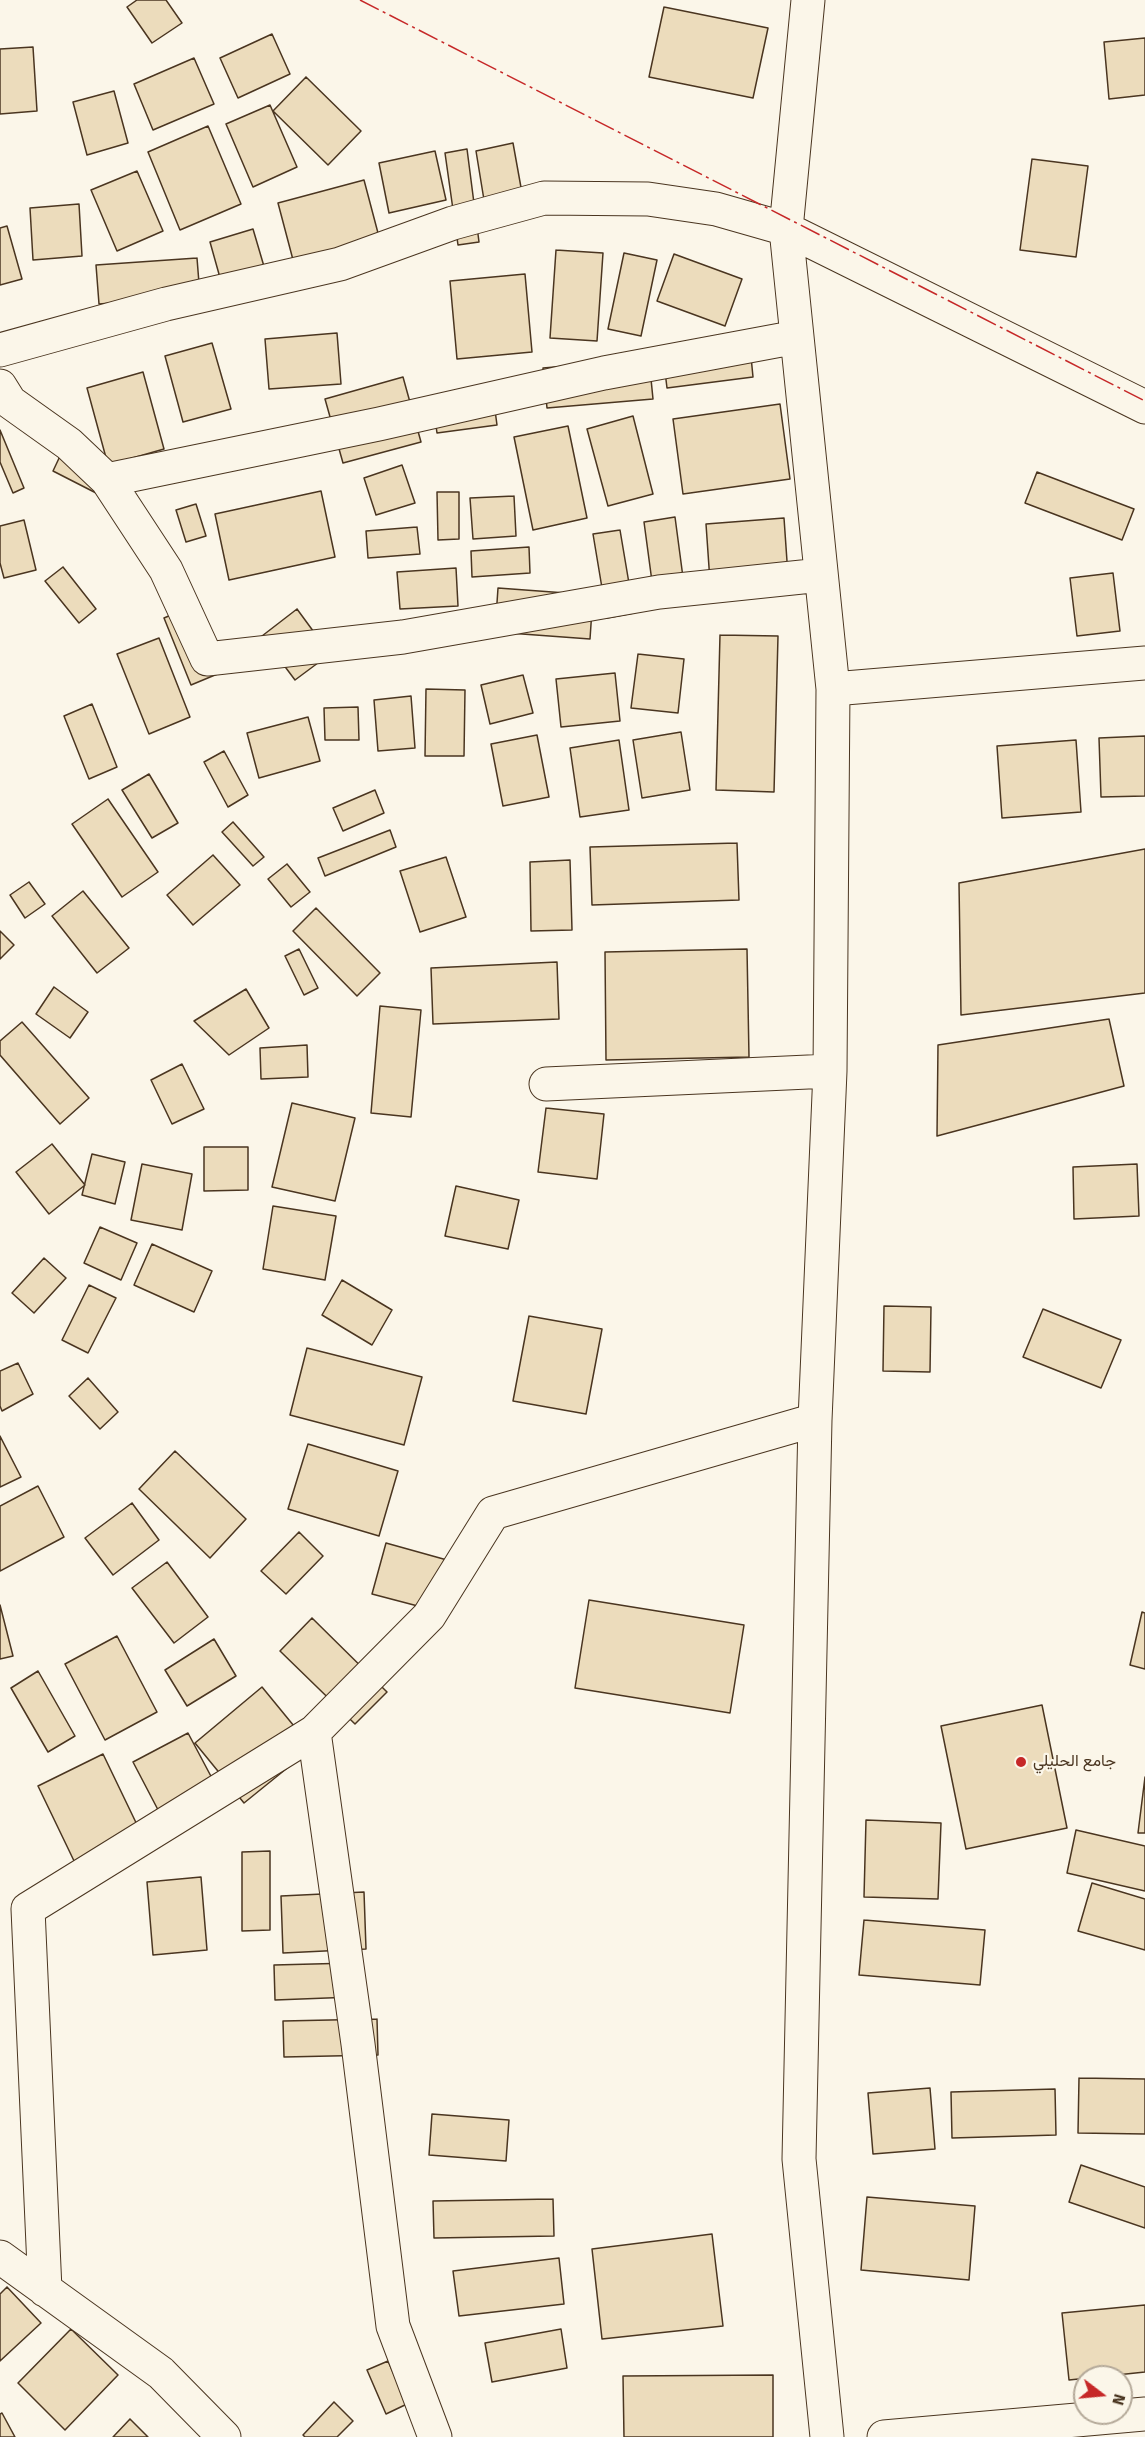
<!DOCTYPE html>
<meta charset="utf-8">
<style>
body{margin:0}
#map{position:relative;width:1145px;height:2437px;overflow:hidden;background:#fbf6e9;font-family:"Fira Sans",sans-serif}
canvas{display:block}
.north{position:absolute;left:1073px;top:2365px;width:60px;height:60px;box-sizing:border-box;background:#fbf6e9;border:2px solid #b4a999;border-radius:50%;rotate:106deg;font-size:16px;font-weight:700;line-height:24px;text-align:center;color:#4a3520}
.north::after{content:'';display:block;margin:auto;width:21px;height:27px;background:#c62828;clip-path:polygon(50% 0,100% 100%,50% 72%,0 100%)}
</style>
<div id="map">
<canvas width="1145" height="2437"></canvas>
<div class="north">N</div>
</div>
<script>
const g = document.querySelector('canvas').getContext('2d');
g.lineJoin = 'round';
function paint(path, color) {
  g.fillStyle = color;
  g.fill(path, 'evenodd');
}
function toPath(rows) {
  const path = new Path2D();
  for (const r of rows) {
    path.moveTo(r[0], r[1]);
    for (let i = 2; i < r.length; i += 2) path.lineTo(r[i], r[i + 1]);
  }
  return path;
}
function strokePath(path, color, width, dash) {
  g.strokeStyle = color;
  g.lineWidth = width;
  g.lineCap = dash ? 'butt' : 'round';
  g.setLineDash(dash || []);
  g.stroke(path);
}
function write(font, color, halo, rows, align = 'center') {
  g.font = font + ' "Fira Sans",Vazirmatn,sans-serif';
  g.lineWidth = 4.5;
  g.setLineDash([]);
  g.textBaseline = 'middle';
  g.strokeStyle = halo;
  g.fillStyle = color;
  for (const [text, x, y, turn = 0] of rows) {
    g.save();
    g.translate(x, y);
    g.rotate((+turn || 0) * Math.PI / 180);
    g.textAlign = isNaN(turn) ? turn : align;
    if (halo) g.strokeText(text, 0, 0);
    g.fillText(text, 0, 0);
    g.restore();
  }
}
const building = toPath([
 [137,0,166,0,182,23,152,43,127,7,137,0],
 [664,7,768,28,753,98,649,77,664,7],
 [272,34,290,74,238,98,220,58,272,34],
 [1145,38,1145,95,1109,99,1104,42,1145,38],
 [33,47,37,111,0,114,0,49,33,47],
 [194,58,214,104,153,130,134,84,194,58],
 [306,77,361,131,328,165,273,111,306,77],
 [114,91,128,143,87,155,73,102,114,91],
 [270,105,297,167,253,187,226,124,270,105],
 [208,126,241,204,180,230,148,152,208,126],
 [513,143,522,193,484,200,476,151,513,143],
 [467,149,479,242,458,245,445,153,467,149],
 [435,151,446,200,389,213,379,163,435,151],
 [1032,159,1088,166,1076,257,1020,250,1032,159],
 [137,171,163,231,117,251,91,190,137,171],
 [364,180,383,252,297,275,278,203,364,180],
 [79,204,82,256,33,260,30,208,79,204],
 [7,226,22,279,0,285,0,228,7,226],
 [253,229,268,280,224,292,210,242,253,229],
 [556,250,603,253,597,341,550,338,556,250],
 [624,253,657,260,641,336,608,329,624,253],
 [674,254,742,279,725,326,657,301,674,254],
 [197,258,200,296,99,304,96,265,197,258],
 [525,274,532,352,457,359,450,281,525,274],
 [337,333,341,384,269,389,265,339,337,333],
 [749,336,753,377,667,388,662,347,749,336],
 [212,343,231,409,183,422,165,356,212,343],
 [649,359,653,399,547,408,543,368,649,359],
 [143,372,164,449,108,465,87,388,143,372],
 [403,377,421,442,343,463,325,399,403,377],
 [492,388,497,425,437,433,432,397,492,388],
 [780,404,790,479,683,494,673,419,780,404],
 [633,416,653,494,608,506,587,429,633,416],
 [568,426,587,518,533,530,514,437,568,426],
 [0,430,24,488,13,493,0,462,0,430],
 [61,454,98,494,53,471,61,454],
 [402,465,415,503,376,515,364,478,402,465],
 [1037,472,1134,509,1122,540,1025,503,1037,472],
 [321,491,335,557,229,580,215,514,321,491],
 [437,492,459,492,459,539,438,540,437,492],
 [514,496,516,536,473,539,470,498,514,496],
 [196,504,206,536,186,542,176,510,196,504],
 [675,517,686,600,655,604,644,522,675,517],
 [784,518,789,590,711,596,706,524,784,518],
 [24,520,36,570,4,578,0,563,0,526,24,520],
 [417,527,420,554,368,558,366,531,417,527],
 [620,530,634,613,607,618,593,534,620,530],
 [529,547,530,573,472,577,471,551,529,547],
 [63,567,96,609,79,623,45,581,63,567],
 [456,568,458,606,400,609,397,572,456,568],
 [1113,573,1120,631,1077,636,1070,578,1113,573],
 [498,588,593,595,590,639,495,632,498,588],
 [199,603,227,670,191,685,164,618,199,603],
 [297,609,330,654,295,680,262,636,297,609],
 [720,635,778,636,774,792,716,790,720,635],
 [159,638,190,717,149,734,117,654,159,638],
 [638,654,684,659,678,713,631,708,638,654],
 [615,673,620,721,561,727,556,679,615,673],
 [523,675,533,713,490,724,481,685,523,675],
 [426,689,465,690,464,756,425,756,426,689],
 [411,696,415,748,378,751,374,700,411,696],
 [92,704,117,767,89,779,64,716,92,704],
 [358,707,359,740,325,740,324,708,358,707],
 [308,717,320,761,259,778,247,733,308,717],
 [681,732,690,790,642,798,633,740,681,732],
 [537,735,549,797,503,806,491,744,537,735],
 [1145,736,1145,796,1101,797,1099,738,1145,736],
 [619,740,629,810,580,817,570,748,619,740],
 [1076,740,1081,812,1002,818,997,746,1076,740],
 [224,751,248,795,228,807,204,762,224,751],
 [149,774,178,823,152,838,122,790,149,774],
 [375,790,384,813,343,831,333,808,375,790],
 [108,799,158,872,122,897,72,824,108,799],
 [233,822,264,857,253,866,222,832,233,822],
 [390,830,396,847,325,876,318,858,390,830],
 [737,843,739,900,592,905,590,847,737,843],
 [1145,849,1145,993,961,1015,959,883,1145,849],
 [213,855,240,885,193,925,167,895,213,855],
 [446,857,466,917,420,932,400,871,446,857],
 [570,860,572,930,531,931,530,862,570,860],
 [287,864,310,892,291,907,268,879,287,864],
 [29,882,45,904,25,918,10,895,29,882],
 [83,891,129,948,97,973,52,916,83,891],
 [316,908,380,973,357,996,293,931,316,908],
 [0,931,14,945,0,959,0,931],
 [299,949,318,988,304,995,285,956,299,949],
 [747,949,749,1057,606,1060,605,952,747,949],
 [557,962,559,1019,433,1024,431,968,557,962],
 [54,987,88,1012,70,1038,36,1014,54,987],
 [246,989,269,1028,229,1055,194,1021,246,989],
 [380,1006,421,1010,411,1117,371,1113,380,1006],
 [1109,1019,1124,1086,937,1136,938,1045,1109,1019],
 [22,1022,89,1098,60,1124,0,1055,0,1041,22,1022],
 [307,1045,308,1077,261,1079,260,1048,307,1045],
 [182,1064,204,1109,172,1124,151,1080,182,1064],
 [292,1103,355,1118,335,1201,272,1187,292,1103],
 [546,1108,604,1114,597,1179,538,1172,546,1108],
 [52,1144,85,1185,49,1214,16,1172,52,1144],
 [204,1147,248,1147,248,1190,204,1191,204,1147],
 [92,1154,125,1162,115,1204,82,1195,92,1154],
 [142,1164,192,1174,182,1230,131,1220,142,1164],
 [1137,1164,1139,1216,1074,1219,1073,1167,1137,1164],
 [456,1186,519,1200,508,1249,445,1236,456,1186],
 [273,1206,336,1216,325,1280,263,1269,273,1206],
 [100,1227,137,1243,121,1280,84,1263,100,1227],
 [152,1244,212,1271,194,1312,134,1285,152,1244],
 [44,1258,66,1278,34,1313,12,1293,44,1258],
 [342,1280,392,1310,372,1345,322,1315,342,1280],
 [89,1285,116,1298,88,1353,62,1340,89,1285],
 [884,1306,931,1307,930,1372,883,1371,884,1306],
 [1043,1309,1121,1340,1101,1388,1023,1357,1043,1309],
 [529,1316,602,1329,586,1414,513,1401,529,1316],
 [307,1348,422,1377,404,1445,290,1415,307,1348],
 [18,1363,33,1394,2,1411,0,1406,0,1371,18,1363],
 [88,1378,118,1412,100,1429,69,1396,88,1378],
 [0,1436,21,1477,0,1487,0,1436],
 [308,1444,398,1471,379,1536,288,1509,308,1444],
 [175,1451,246,1519,210,1558,139,1489,175,1451],
 [38,1486,64,1537,0,1571,0,1506,38,1486],
 [132,1503,159,1540,113,1575,85,1538,132,1503],
 [299,1532,323,1556,286,1594,261,1571,299,1532],
 [386,1543,447,1560,433,1610,372,1594,386,1543],
 [167,1562,208,1617,174,1643,132,1588,167,1562],
 [589,1600,744,1625,730,1713,575,1688,589,1600],
 [0,1605,13,1656,0,1659,0,1605],
 [1142,1612,1145,1613,1145,1669,1130,1665,1142,1612],
 [312,1618,387,1692,355,1724,280,1651,312,1618],
 [117,1636,157,1712,105,1740,65,1664,117,1636],
 [214,1639,236,1676,187,1706,165,1670,214,1639],
 [38,1671,75,1736,48,1752,11,1688,38,1671],
 [262,1687,312,1748,244,1803,195,1743,262,1687],
 [1042,1705,1067,1828,966,1849,941,1726,1042,1705],
 [188,1733,222,1797,167,1827,133,1762,188,1733],
 [103,1754,141,1833,76,1865,38,1786,103,1754],
 [1145,1777,1145,1833,1138,1833,1145,1777],
 [866,1820,941,1823,938,1899,864,1897,866,1820],
 [1076,1830,1145,1846,1145,1891,1067,1873,1076,1830],
 [270,1851,270,1930,242,1931,242,1852,270,1851],
 [201,1877,207,1950,153,1955,147,1882,201,1877],
 [1092,1883,1145,1899,1145,1950,1078,1931,1092,1883],
 [364,1892,366,1949,283,1953,281,1896,364,1892],
 [864,1920,985,1930,980,1985,859,1975,864,1920],
 [352,1963,353,1997,275,2000,274,1965,352,1963],
 [377,2019,378,2055,284,2057,283,2021,377,2019],
 [1079,2078,1145,2079,1145,2134,1078,2133,1079,2078],
 [930,2088,935,2149,873,2154,868,2093,930,2088],
 [1055,2089,1056,2135,952,2138,951,2092,1055,2089],
 [432,2114,509,2120,506,2161,429,2155,432,2114],
 [1081,2165,1145,2187,1145,2228,1069,2202,1081,2165],
 [867,2197,975,2206,969,2280,861,2270,867,2197],
 [553,2199,554,2236,434,2238,433,2201,553,2199],
 [712,2234,723,2326,602,2339,592,2249,712,2234],
 [559,2258,564,2304,459,2316,453,2271,559,2258],
 [7,2287,41,2323,0,2361,0,2294,7,2287],
 [1145,2305,1145,2372,1069,2380,1062,2313,1145,2305],
 [71,2329,118,2375,65,2430,18,2383,71,2329],
 [561,2329,567,2368,492,2382,485,2343,561,2329],
 [388,2361,407,2404,386,2414,367,2370,388,2361],
 [773,2375,773,2437,624,2437,623,2376,773,2375],
 [334,2402,353,2421,337,2437,305,2437,303,2435,334,2402],
 [2,2413,15,2437,0,2437,0,2414,2,2413],
 [130,2419,148,2437,113,2437,130,2419]
]);
paint(building, '#ecdcbc');
strokePath(building, '#4a3520', 1.5);
const minor = toPath([
 [808,0,786,229,833,689,830,1071,815,1420,799,2159,827,2437],
 [797,337,604,373,379,424,107,480,166,570,207,659,403,637,659,592,821,575],
 [0,350,166,304,340,264,453,223,544,198,648,199,716,209,786,229,1145,407],
 [0,386,10,402,69,444,107,480],
 [833,689,1145,663],
 [546,1084,830,1071],
 [314,1732,358,2044,393,2326,435,2437],
 [0,2257,161,2373,224,2437],
 [45,2290,28,1909,314,1732,429,1616,493,1513,815,1420],
 [884,2437,1145,2414]
]);
strokePath(minor, '#4a3520', 35);
strokePath(minor, '#fbf6e9', 33);
strokePath(toPath([
 [360,0,1145,401]
]), '#c62828', 1.5, [21, 4.5, 3, 4.5]);
for (const [x, y, r, color] of [
 [1021,1762,6,"#c62828"]
]) {
  const dot = new Path2D();
  dot.arc(x, y, r, 0, 2 * Math.PI);
  g.fillStyle = color;
  g.fill(dot);
  strokePath(dot, '#fbf6e9', 2);
}
write('16px', '#4a3520', '#fbf6e9', [
 ["جامع الحليلي",1033,1762]
], 'left');
</script>
